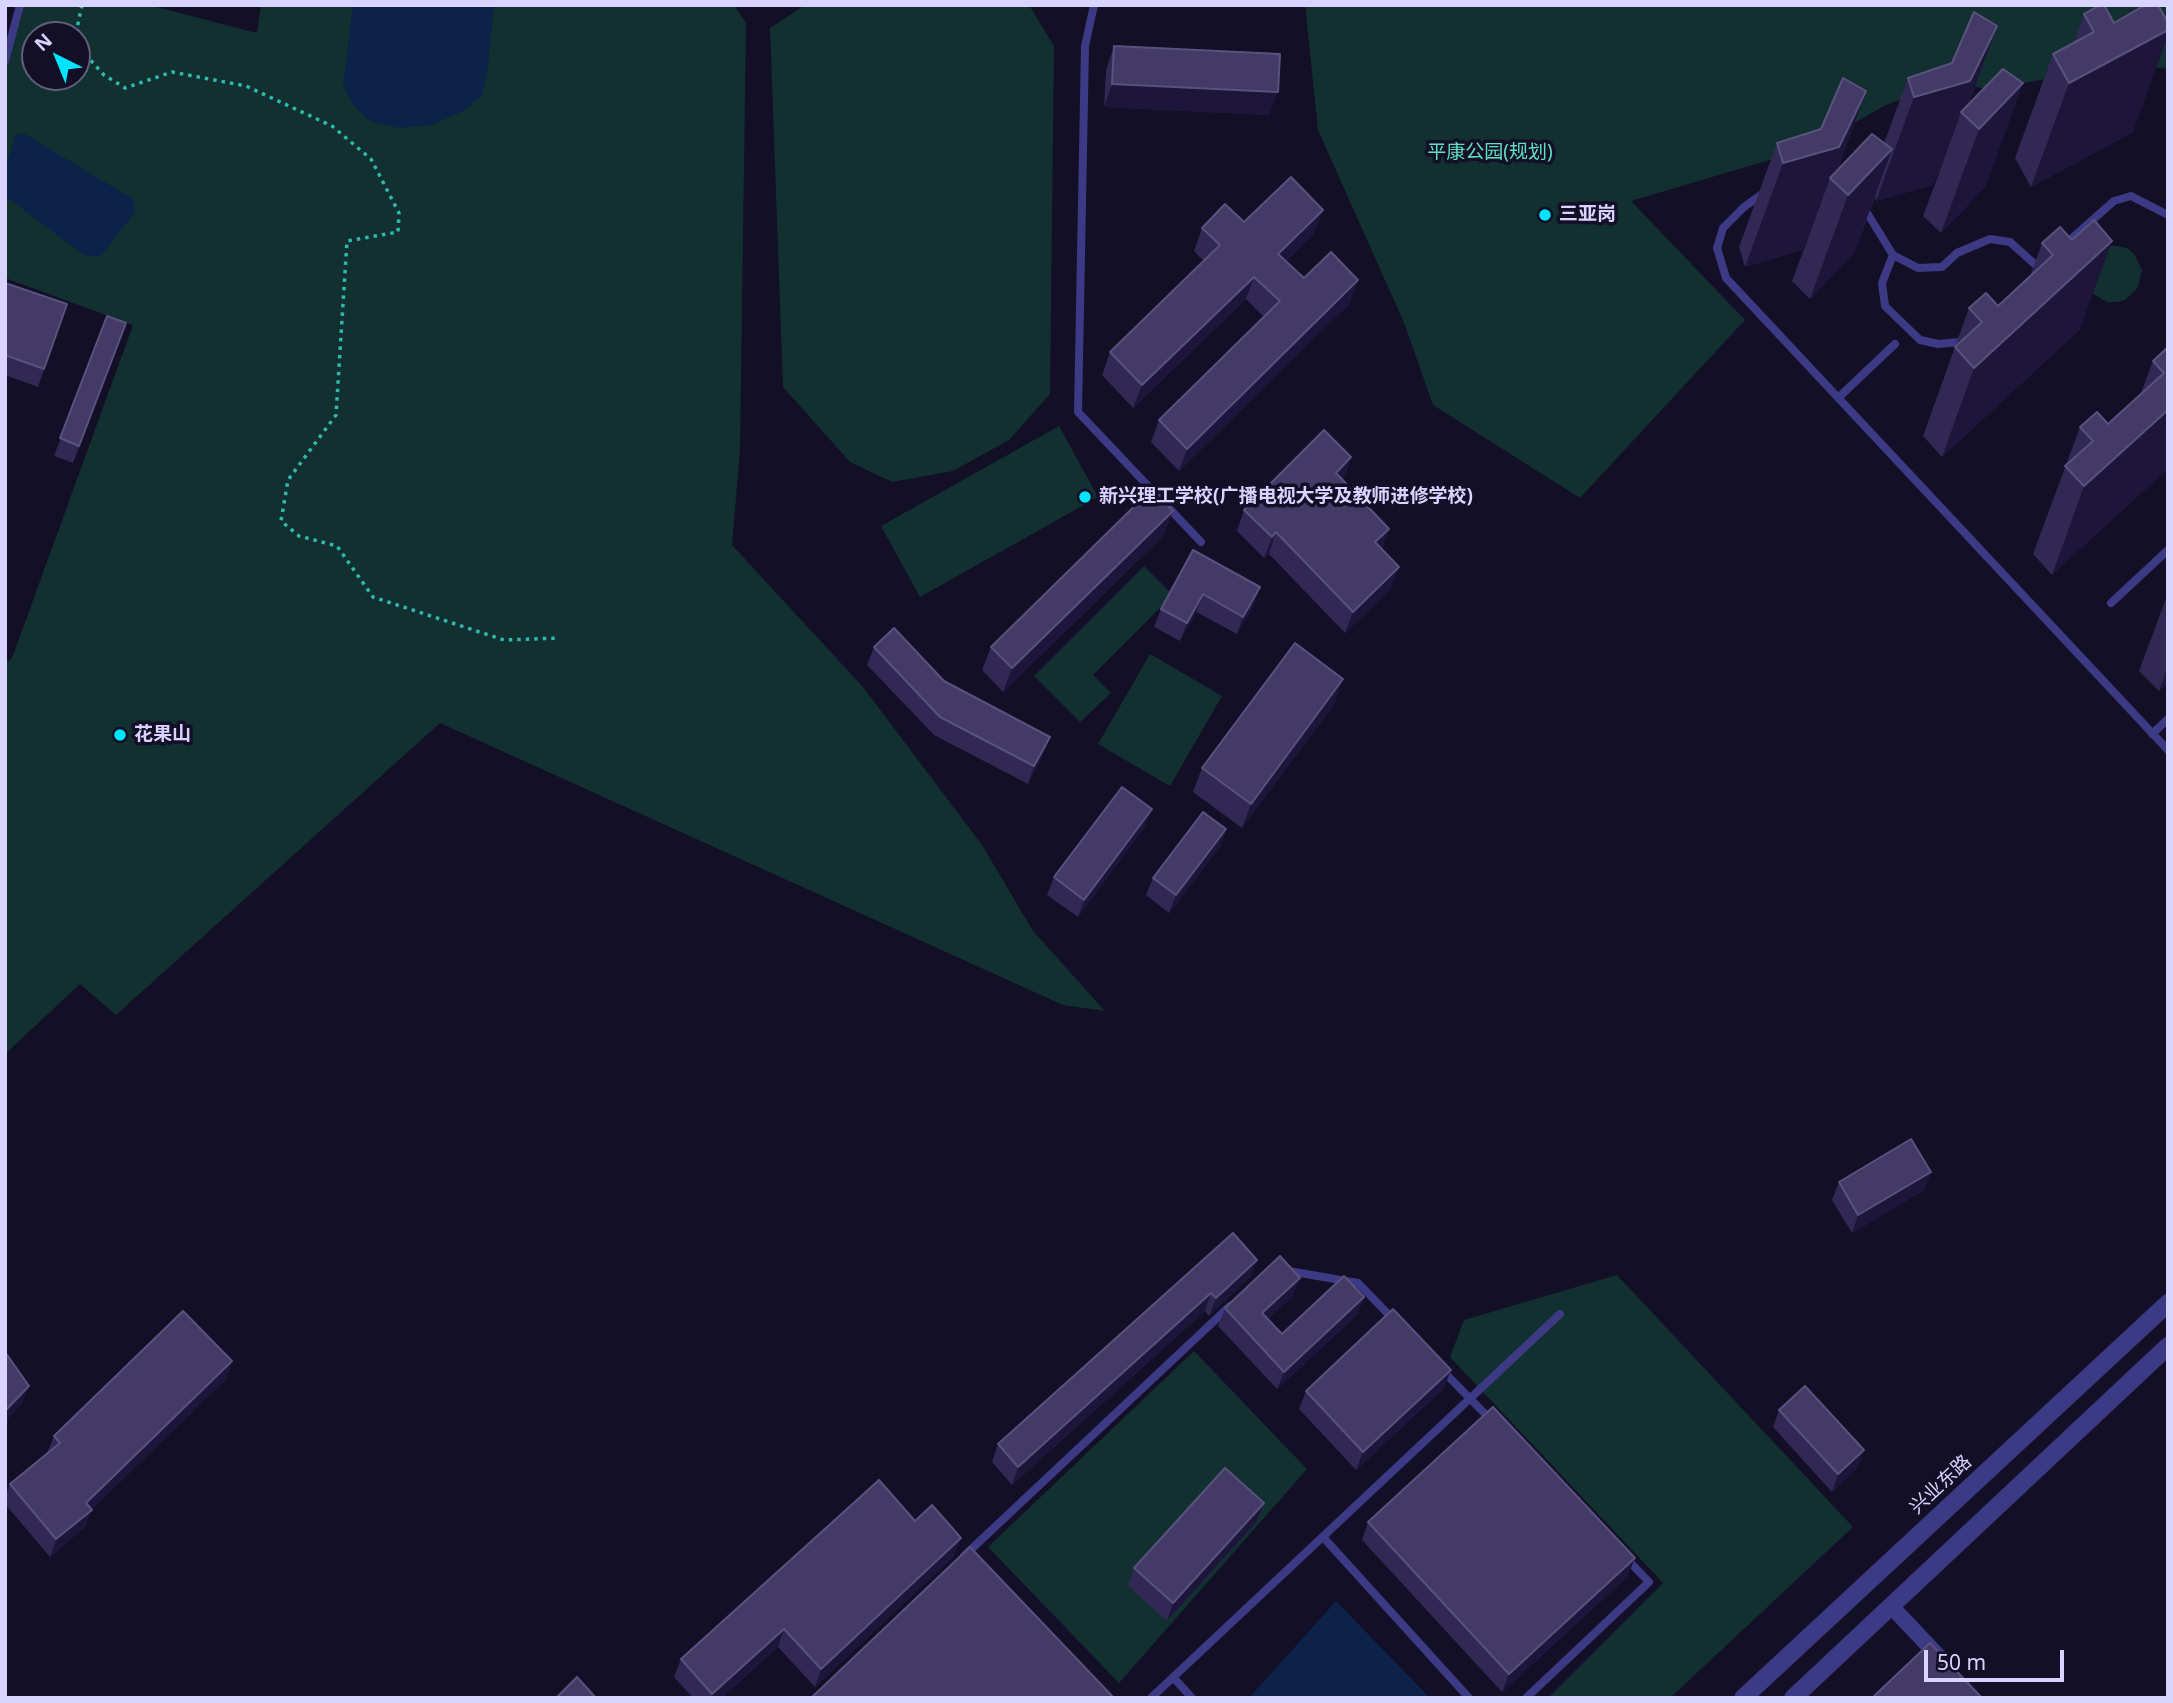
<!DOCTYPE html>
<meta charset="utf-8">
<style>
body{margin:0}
#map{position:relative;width:2173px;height:1703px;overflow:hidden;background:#130f26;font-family:"Noto Sans",sans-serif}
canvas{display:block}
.frame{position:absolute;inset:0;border:7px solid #d9d4ff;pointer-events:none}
.north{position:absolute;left:21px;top:21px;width:70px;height:70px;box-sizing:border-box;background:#130f26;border:2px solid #625e7d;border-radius:50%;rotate:317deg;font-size:19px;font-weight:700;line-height:28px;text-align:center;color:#d9d4ff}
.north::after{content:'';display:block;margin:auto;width:24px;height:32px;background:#00e5ff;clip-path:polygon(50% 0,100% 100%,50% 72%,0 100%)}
.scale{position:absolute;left:1924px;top:1650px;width:140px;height:32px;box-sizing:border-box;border:4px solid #d9d4ff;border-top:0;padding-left:9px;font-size:21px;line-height:24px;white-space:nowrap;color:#d9d4ff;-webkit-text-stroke:5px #130f26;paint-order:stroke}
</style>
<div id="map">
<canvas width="2173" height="1703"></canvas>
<div class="frame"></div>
<div class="north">N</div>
<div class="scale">50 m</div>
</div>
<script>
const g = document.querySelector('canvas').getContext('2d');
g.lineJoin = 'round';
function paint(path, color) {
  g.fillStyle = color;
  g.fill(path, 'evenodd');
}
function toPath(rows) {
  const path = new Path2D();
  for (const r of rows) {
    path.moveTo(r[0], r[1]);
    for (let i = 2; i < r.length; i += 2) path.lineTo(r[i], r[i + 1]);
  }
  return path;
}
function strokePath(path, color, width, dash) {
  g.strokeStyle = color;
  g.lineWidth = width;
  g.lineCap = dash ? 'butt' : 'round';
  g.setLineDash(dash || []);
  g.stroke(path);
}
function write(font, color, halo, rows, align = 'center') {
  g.font = font + ' "Noto Sans","Noto Sans SC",sans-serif';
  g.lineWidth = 7;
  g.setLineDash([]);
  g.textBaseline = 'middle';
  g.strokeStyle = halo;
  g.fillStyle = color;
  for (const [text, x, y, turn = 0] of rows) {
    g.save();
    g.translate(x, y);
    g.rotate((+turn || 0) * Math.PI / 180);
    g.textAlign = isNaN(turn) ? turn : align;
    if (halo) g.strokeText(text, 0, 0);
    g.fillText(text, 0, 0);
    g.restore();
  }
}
paint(toPath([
 [20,5,149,5,257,33,261,5,734,5,746,23,740,450,732,545,863,687,982,845,1033,931,1105,1011,1063,1005,440,723,116,1015,80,984,5,1054,5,664,12,658,133,325,5,278,5,60],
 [35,35,77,35,77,77,35,77],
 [805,5,1029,5,1054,46,1050,394,1009,440,953,471,892,482,850,462,783,387,770,28],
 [1305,5,2168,5,2168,68,2113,67,1990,89,1945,83,1884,106,1810,148,1631,201,1745,320,1580,498,1433,405,1405,325,1318,130],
 [2110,245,2127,248,2134,254,2142,270,2138,287,2125,300,2117,302,2107,302,2092,293],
 [1059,426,1098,497,920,597,881,526],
 [1144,566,1173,595,1093,675,1111,693,1080,722,1034,676],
 [1150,654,1222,696,1170,786,1098,744],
 [1617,1275,1853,1527,1670,1698,1548,1698,1663,1583,1450,1357,1464,1320],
 [1194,1351,1307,1469,1119,1683,988,1547]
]), '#12302f');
paint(toPath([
 [353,5,494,5,487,74,482,96,463,111,432,125,399,128,370,121,354,106,343,86],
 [16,134,25,134,133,199,135,212,100,257,84,255,5,196,5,168],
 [1336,1601,1430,1698,1249,1698]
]), '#0c2248');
strokePath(toPath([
 [82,5,77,28,84,53,104,75,125,88,172,72,246,86,332,126,371,159,399,213,398,232,347,241,336,415,288,480,281,521,299,536,337,546,373,597,504,640,559,638]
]), '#2fb8b0', 3.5, [3.5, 5]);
strokePath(toPath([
 [1094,5,1085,46,1078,412,1201,542],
 [5,61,20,5],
 [1765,192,1744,207,1723,228,1717,248,1726,278,2168,750],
 [1864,208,1893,255,1882,283,1885,306,1920,340,1938,344,1959,342,1964,338],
 [2063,246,2114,201,2131,196,2168,215],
 [1893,255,1918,268,1942,267,1957,253,1990,239,2010,242,2039,268],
 [1838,398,1895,344],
 [2111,603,2168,550],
 [2152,734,2168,719],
 [1283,1270,1358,1283,1394,1320],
 [1442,1370,1491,1420],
 [1323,1537,1469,1698],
 [964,1556,1230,1306],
 [1173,1677,1192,1698],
 [1151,1698,1560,1314],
 [1526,1698,1649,1582,1625,1557]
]), '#3d3a85', 8);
strokePath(toPath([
 [1891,1606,1942,1660]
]), '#3d3a85', 16);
strokePath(toPath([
 [1743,1698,2168,1303],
 [1793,1698,2168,1346]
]), '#3d3a85', 18);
paint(toPath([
 [2100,5,2133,132,2031,187,2015,158,2053,54,2074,43,2084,14],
 [1997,26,1969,104,2023,83,1985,187,1941,233,1923,216,1941,168,1932,185,1876,201,1875,197,1854,253,1810,299,1792,281,1809,236,1802,250,1745,267,1739,247,1777,143,1838,169,1884,143,1908,78,1952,63],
 [1114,46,1269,115,1104,107,1106,70],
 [1323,210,1314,233,1286,261,1304,278,1350,303,1179,471,1151,442,1159,420,1264,317,1246,299,1133,408,1102,375,1110,352,1204,261,1194,251,1202,228],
 [2060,227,2080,329,1942,457,1923,436,1969,308,1998,306,2030,277,2042,243],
 [5,283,67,304,38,387,5,375],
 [107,316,126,323,73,463,54,456],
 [2168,347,2168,410,2052,575,2033,554,2080,427,2108,424,2140,395,2153,361],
 [1351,457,1342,480,1382,550,1391,589,1345,633,1269,554,1264,558,1237,531,1244,510],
 [1164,535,1003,692,982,670,991,647],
 [1193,550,1254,605,1237,634,1196,612,1180,641,1154,627,1161,609],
 [2168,593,2168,683,2159,691,2139,671],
 [874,647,944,681,1050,737,1043,755,1028,784,934,735,867,665],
 [1335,703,1242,828,1193,792,1202,768],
 [1145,827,1078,917,1047,895,1054,877],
 [1226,829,1220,847,1169,913,1146,895,1153,878],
 [1931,1172,1924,1190,1852,1233,1832,1200,1839,1182],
 [1257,1260,1250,1277,1209,1316,1205,1311,1012,1485,992,1462,998,1444],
 [1293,1296,1268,1319,1282,1334,1364,1297,1357,1315,1277,1389,1218,1326,1225,1308],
 [232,1361,226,1379,91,1510,85,1527,50,1557,5,1504,5,1498,10,1484,47,1453,54,1436],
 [1451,1370,1444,1388,1356,1470,1299,1409,1306,1391],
 [1779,1410,1858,1467,1832,1492,1773,1427],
 [1264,1503,1257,1521,1167,1621,1128,1586,1134,1568],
 [915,1521,954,1556,815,1687,778,1647,725,1695,727,1698,693,1698,674,1677,681,1659],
 [1368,1522,1628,1576,1502,1692,1362,1540]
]), '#312854');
paint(toPath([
 [1997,26,1965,115,1961,112,1941,168,1932,185,1876,201,1914,97],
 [2168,30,2168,36,2133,132,2031,187,2069,83],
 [2023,83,1985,187,1941,233,1979,129],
 [1112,84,1278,92,1269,115,1104,107],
 [1866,91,1834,181,1830,178,1809,236,1802,250,1745,267,1783,163],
 [1892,149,1854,253,1810,299,1848,195],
 [1323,210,1314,233,1270,276,1278,254],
 [2112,241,2080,329,1942,457,1974,368],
 [1254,277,1246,299,1133,408,1142,385],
 [1358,280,1350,303,1179,471,1187,449],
 [2168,410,2168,469,2052,575,2084,486],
 [1351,457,1344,479,1328,494,1336,473],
 [1173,511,1164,535,1003,692,1012,668],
 [1389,529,1382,550,1375,542],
 [1276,532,1269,554,1264,558,1272,537],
 [1399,567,1391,589,1345,633,1353,612],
 [1260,587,1254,605,1237,634,1243,617],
 [1203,594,1196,612,1180,641,1187,623],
 [2168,666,2168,683,2159,691],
 [1343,679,1335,703,1242,828,1251,804],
 [1050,737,1043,755,1028,784,1034,766],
 [1152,809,1145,827,1078,917,1084,900],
 [1226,829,1220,847,1169,913,1176,895],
 [1931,1172,1924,1190,1852,1233,1858,1215],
 [1257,1260,1250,1277,1209,1316,1216,1298],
 [1300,1278,1293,1296,1256,1330,1262,1313],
 [1211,1293,1205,1311,1012,1485,1018,1467],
 [1364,1297,1357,1315,1277,1389,1284,1372],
 [232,1361,226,1379,91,1510,85,1527,50,1557,56,1539,86,1503],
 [1451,1370,1444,1388,1356,1470,1363,1452],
 [29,1386,22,1404,5,1422,5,1411],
 [1864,1450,1858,1467,1832,1492,1838,1474],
 [1264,1503,1257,1521,1167,1621,1173,1603],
 [961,1538,954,1556,815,1687,821,1669],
 [1635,1558,1628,1576,1502,1692,1509,1674],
 [784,1629,778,1647,722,1698,711,1698,712,1694]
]), '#1d163a');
const building = toPath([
 [2100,5,2104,5,2114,23,2145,5,2158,5,2168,23,2168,30,2069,83,2053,54,2094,32,2084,14,2100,5],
 [1974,12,1997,26,1970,81,1914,97,1908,78,1952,63,1974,12],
 [1114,46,1280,54,1278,92,1112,84,1114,46],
 [2003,69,2023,83,1979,129,1961,112,2003,69],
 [1843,78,1866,91,1839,147,1783,163,1777,143,1821,129,1843,78],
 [1872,134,1892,149,1848,195,1830,178,1872,134],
 [1291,177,1323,210,1278,254,1304,278,1331,252,1358,280,1187,449,1159,420,1280,301,1254,277,1142,385,1110,352,1220,245,1202,228,1225,204,1244,222,1291,177],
 [2094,220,2112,241,1974,368,1955,347,1982,322,1969,308,1986,293,1998,306,2053,255,2042,243,2060,227,2072,240,2094,220],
 [5,283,67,304,44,369,5,355,5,283],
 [107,316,126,323,79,446,60,438,107,316],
 [2168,347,2168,410,2084,486,2065,466,2093,441,2080,427,2097,412,2108,424,2164,373,2153,361,2168,347],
 [1324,430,1351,457,1336,473,1389,529,1375,542,1399,567,1353,612,1276,532,1272,537,1244,510,1324,430],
 [1152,489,1173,511,1012,668,991,647,1152,489],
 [1193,550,1260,587,1243,617,1203,594,1187,623,1161,609,1193,550],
 [894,628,944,681,1050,737,1034,766,940,717,874,647,894,628],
 [1295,643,1343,679,1251,804,1202,768,1295,643],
 [1122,787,1152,809,1084,900,1054,877,1122,787],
 [1203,812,1226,829,1176,895,1153,878,1203,812],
 [1911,1139,1931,1172,1858,1215,1839,1182,1911,1139],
 [1233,1233,1257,1260,1216,1298,1211,1293,1018,1467,998,1444,1233,1233],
 [1280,1256,1300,1278,1262,1313,1282,1334,1344,1276,1364,1297,1284,1372,1225,1308,1280,1256],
 [1393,1309,1451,1370,1363,1452,1306,1391,1393,1309],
 [183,1311,232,1361,86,1503,92,1510,56,1539,10,1484,60,1443,54,1436,183,1311],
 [5,1352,29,1386,5,1411,5,1352],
 [1805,1386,1864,1450,1838,1474,1779,1410,1805,1386],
 [1493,1407,1635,1558,1509,1674,1368,1522,1493,1407],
 [1225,1468,1264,1503,1173,1603,1134,1568,1225,1468],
 [879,1480,915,1521,932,1505,961,1538,821,1669,784,1629,712,1694,681,1659,879,1480],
 [970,1547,1114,1698,811,1698,970,1547],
 [1930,1643,1982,1698,1872,1698,1930,1643],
 [577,1677,596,1698,556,1698,577,1677]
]);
paint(building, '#433a66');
strokePath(building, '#5a527e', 2);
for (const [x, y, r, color] of [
 [1545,215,7,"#00e5ff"],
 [1085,497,7,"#00e5ff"],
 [120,735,7,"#00e5ff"]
]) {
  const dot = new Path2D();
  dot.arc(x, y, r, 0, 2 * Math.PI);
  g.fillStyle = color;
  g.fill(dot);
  strokePath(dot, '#130f26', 2.5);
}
write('19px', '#5fe0c0', '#130f26', [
 ["平康公园(规划)",1490,153]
]);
write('bold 19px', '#d9d4ff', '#130f26', [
 ["三亚岗",1559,215],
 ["新兴理工学校(广播电视大学及教师进修学校)",1099,497],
 ["花果山",134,735]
], 'left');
write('19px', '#d9d4ff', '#130f26', [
 ["兴业东路",1941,1485,-43]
]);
</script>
